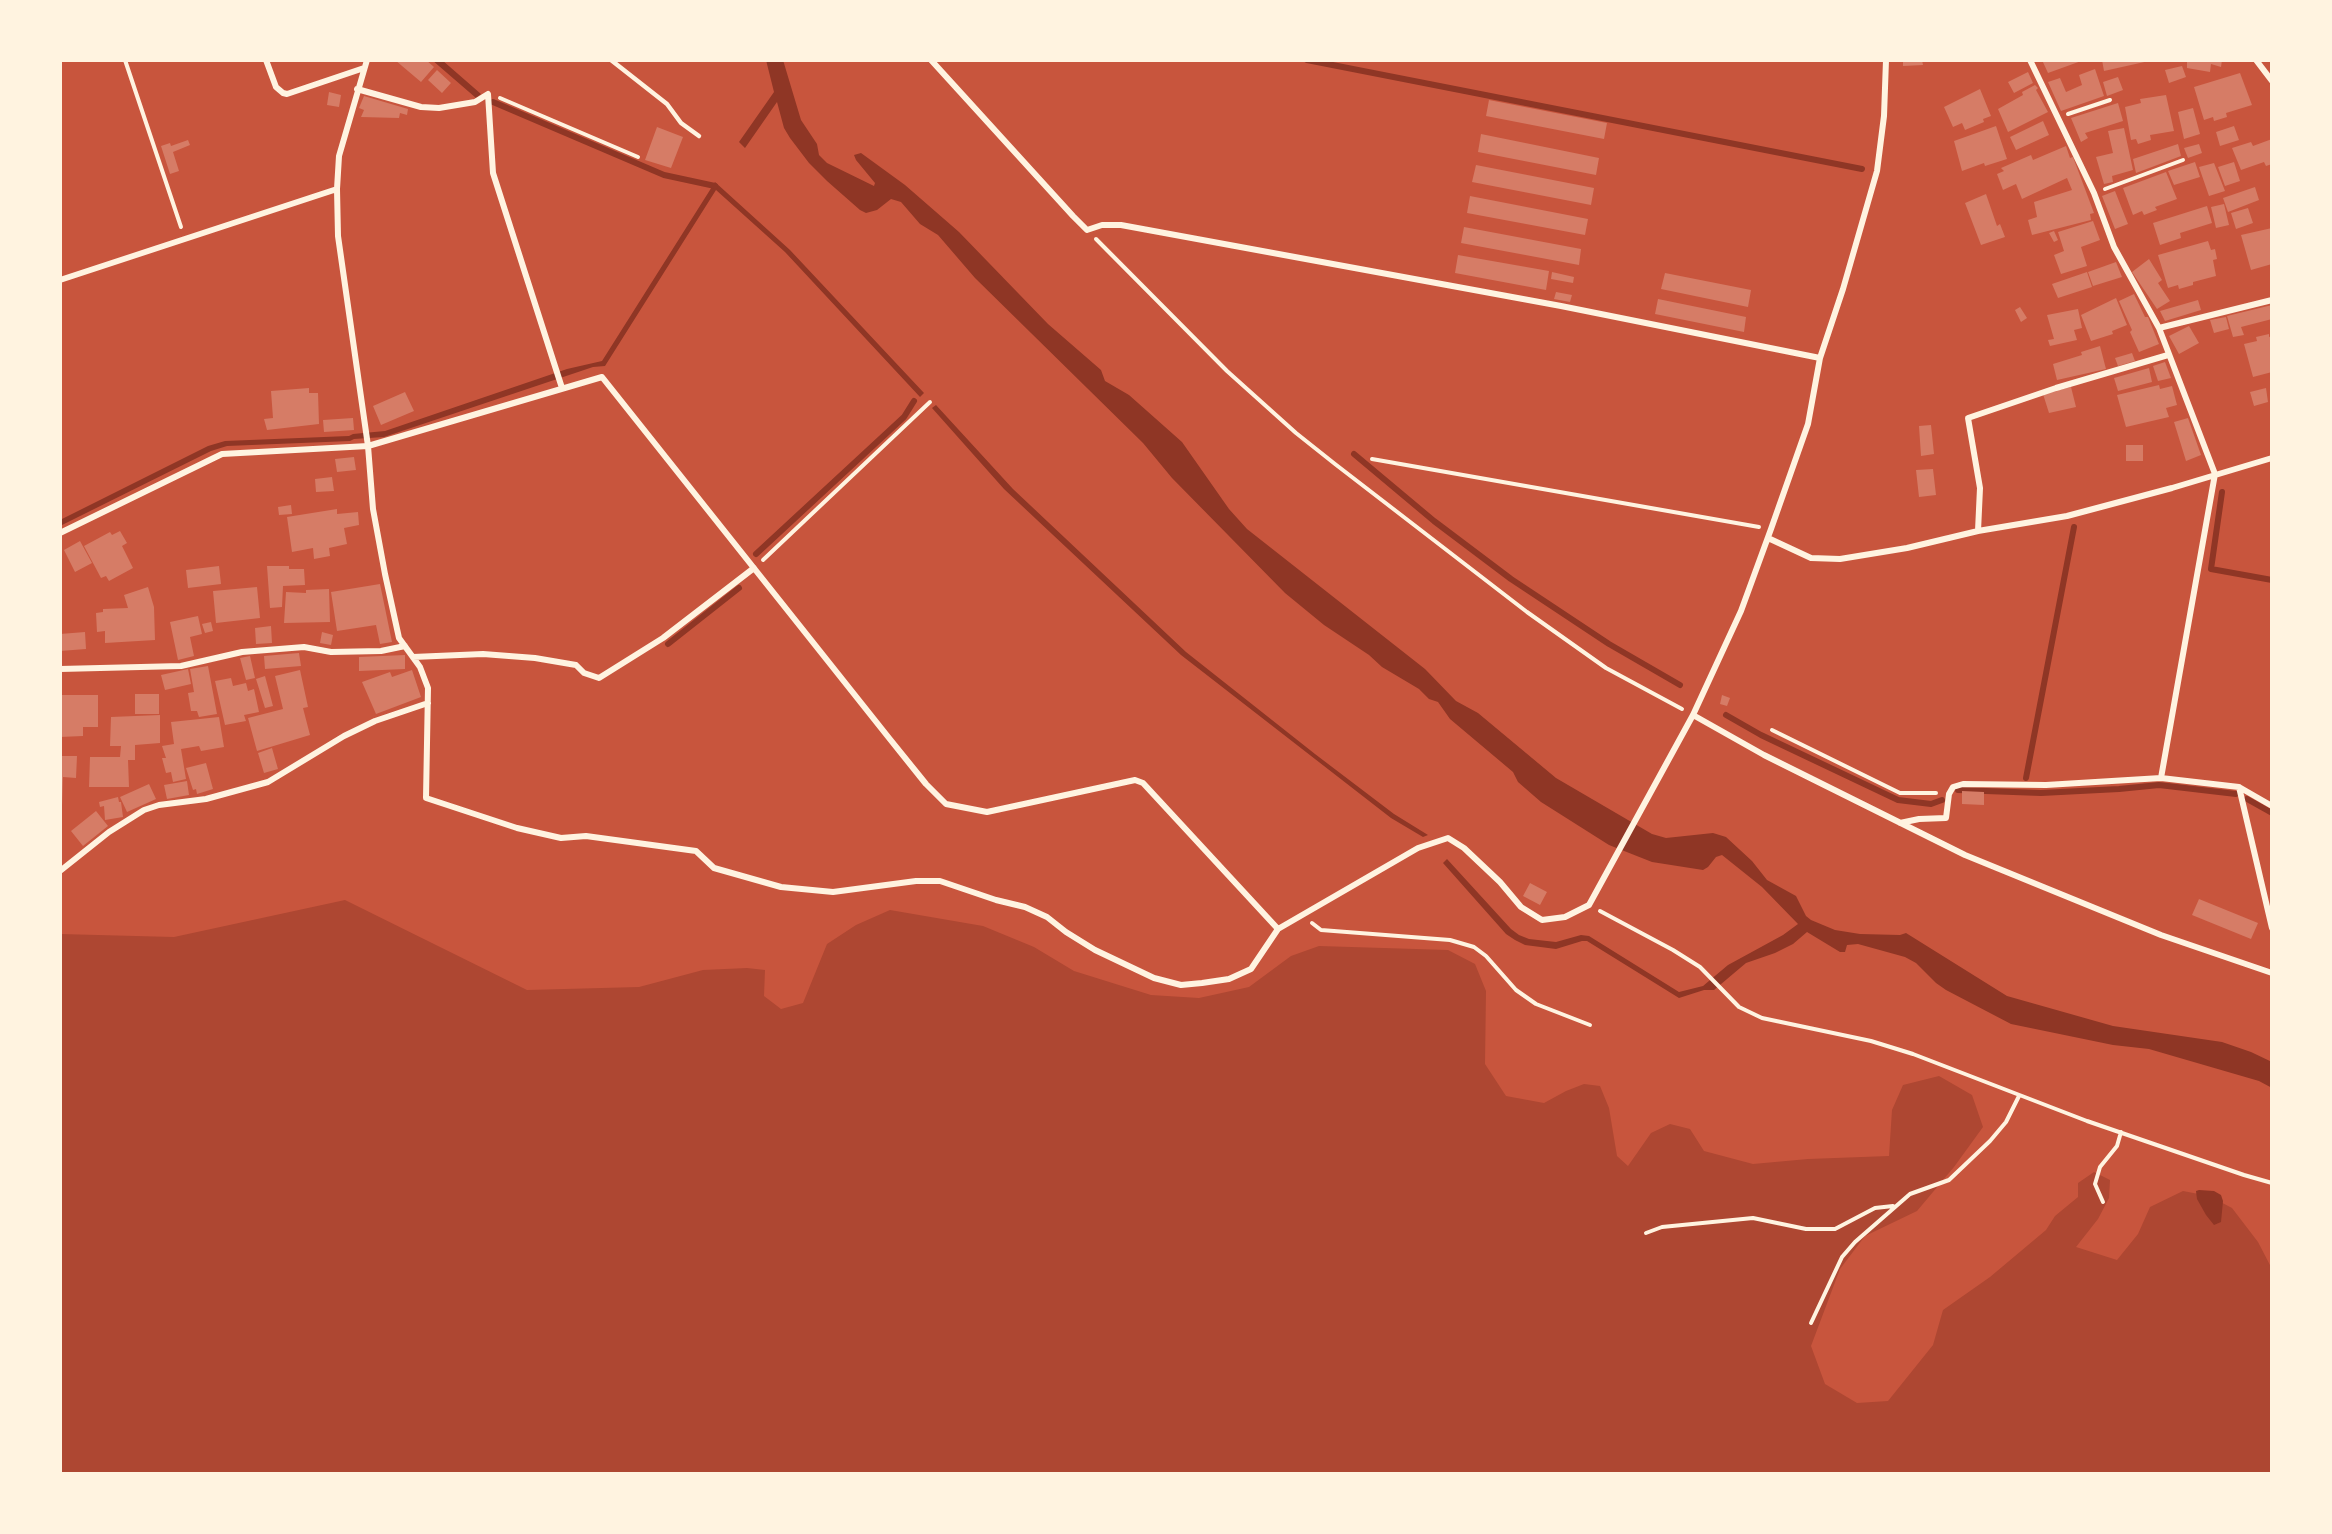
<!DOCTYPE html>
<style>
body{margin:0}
#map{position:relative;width:2332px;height:1534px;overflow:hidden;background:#c8553d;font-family:"Work Sans",sans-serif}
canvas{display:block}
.frame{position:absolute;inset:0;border:62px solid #fff3e0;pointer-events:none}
</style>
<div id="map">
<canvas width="2332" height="1534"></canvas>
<div class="frame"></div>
</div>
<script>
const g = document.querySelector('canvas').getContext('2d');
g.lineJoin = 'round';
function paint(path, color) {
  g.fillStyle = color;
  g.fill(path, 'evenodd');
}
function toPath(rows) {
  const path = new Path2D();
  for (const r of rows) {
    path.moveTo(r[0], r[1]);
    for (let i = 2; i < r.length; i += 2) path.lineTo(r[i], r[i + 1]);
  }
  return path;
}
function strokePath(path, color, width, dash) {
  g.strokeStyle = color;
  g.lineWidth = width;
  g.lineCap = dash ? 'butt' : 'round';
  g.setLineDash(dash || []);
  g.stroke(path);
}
paint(toPath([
 [345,900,527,990,639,987,703,970,747,968,765,970,764,996,781,1009,803,1003,827,944,856,925,890,910,983,926,1034,947,1074,971,1151,995,1199,998,1249,987,1291,956,1319,946,1448,950,1475,964,1486,991,1485,1064,1506,1096,1544,1103,1566,1091,1584,1084,1600,1086,1609,1108,1617,1156,1628,1166,1651,1133,1670,1124,1690,1129,1704,1151,1753,1164,1808,1159,1889,1156,1892,1110,1903,1085,1939,1076,1972,1095,1983,1127,1954,1167,1917,1211,1865,1236,1840,1269,1811,1346,1825,1384,1857,1403,1888,1401,1933,1345,1943,1310,1990,1277,2046,1230,2055,1216,2078,1197,2078,1183,2094,1172,2110,1180,2109,1198,2098,1219,2076,1247,2117,1260,2138,1234,2150,1207,2183,1191,2209,1196,2232,1208,2258,1242,2272,1269,2272,1474,60,1474,60,934,174,937]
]), '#ae4732');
paint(toPath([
 [432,60,442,60,481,94,476,98],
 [766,60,783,60,801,120,817,144,819,155,827,163,874,186,875,183,856,160,854,155,861,153,905,185,959,232,1048,324,1101,370,1105,381,1129,395,1182,442,1229,509,1247,529,1425,669,1456,701,1478,713,1556,778,1652,834,1666,838,1713,833,1726,837,1752,861,1767,880,1796,896,1806,916,1811,920,1835,930,1860,934,1900,935,1906,933,2007,996,2113,1026,2222,1042,2251,1052,2272,1062,2272,1088,2259,1081,2149,1049,2113,1045,2011,1024,1946,990,1936,983,1916,963,1905,957,1858,944,1847,945,1845,952,1840,952,1807,932,1793,944,1775,953,1746,963,1714,990,1704,990,1679,998,1587,941,1582,941,1556,949,1525,945,1515,940,1506,934,1443,863,1447,859,1511,929,1519,935,1529,939,1556,942,1581,935,1589,936,1679,992,1703,986,1728,965,1783,935,1798,924,1762,887,1722,855,1716,857,1708,867,1703,870,1652,862,1609,845,1541,802,1518,782,1513,772,1450,719,1438,702,1429,699,1419,689,1382,667,1369,655,1324,625,1285,593,1172,478,1143,443,975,278,938,235,920,224,901,202,891,199,877,210,866,213,860,210,827,181,809,163,790,138,784,128,777,102,745,148,739,142,774,92],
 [715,182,790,250,924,393,920,397,785,252,716,190,605,366,593,367,384,437,354,439,350,441,227,446,211,451,60,526,60,520,208,446,225,441,349,436,353,434,385,431,567,369,602,361],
 [936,405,1013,489,1186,652,1315,754,1394,814,1428,835,1423,837,1391,818,1181,655,1004,489,932,408],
 [2199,1190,2214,1191,2221,1195,2223,1201,2221,1222,2214,1225,2206,1215,2197,1199,2196,1191]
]), '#8f3625');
strokePath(toPath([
 [1307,60,1862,169],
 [493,102,664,175,715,186],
 [1354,454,1434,521,1511,579,1609,644,1680,685],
 [2222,492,2211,569,2272,580],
 [756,554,904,417,914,401],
 [668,644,739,588],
 [1726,715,1761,735,1898,800,1931,804,1942,800],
 [2026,778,2074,527],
 [1958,790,2041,793,2119,789,2159,785,2236,794],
 [2247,799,2272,813]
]), '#8f3625', 6);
paint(toPath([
 [395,60,426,60,434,67,421,82],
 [1903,60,1922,60,1923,65,1903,66],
 [2042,60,2084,60,2048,73],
 [2102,60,2149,60,2149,61,2104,71],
 [2193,60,2222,60,2221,67,2211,64,2210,72,2187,68,2187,61],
 [2182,66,2186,77,2169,83,2165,70],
 [2095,69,2104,96,2061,111,2048,82,2060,78,2066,92,2082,85,2079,75],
 [437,70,451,83,442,93,428,80],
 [2028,72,2033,83,2014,93,2008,82],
 [2240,73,2252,105,2226,113,2227,117,2214,121,2213,117,2204,120,2194,87],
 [2118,77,2123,90,2107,96,2103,82],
 [2035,85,2038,88,2036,90,2048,112,2008,132,1998,109,2023,95,2022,92],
 [1980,89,1991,116,1983,119,1984,122,1965,130,1962,123,1953,127,1944,107],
 [329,92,341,95,339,107,327,105],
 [2166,95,2174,131,2150,135,2151,140,2138,144,2136,139,2131,140,2125,107,2141,103,2140,99],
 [364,96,408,109,407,115,400,113,399,118,361,117,364,110,359,108],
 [1489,100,1607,123,1604,139,1486,116],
 [2118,103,2123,121,2085,133,2088,138,2081,142,2071,118],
 [2193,108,2200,134,2184,139,2178,112],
 [2043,121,2049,135,2016,150,2010,137],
 [1996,126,2007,159,1985,166,1984,163,1962,171,1954,141],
 [2234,126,2239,140,2220,146,2216,132],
 [657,127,683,137,671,168,645,160],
 [2124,128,2133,170,2112,176,2113,182,2104,184,2096,157,2113,153,2108,131],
 [1481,134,1599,158,1596,175,1478,152],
 [2272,139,2272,164,2266,166,2264,162,2241,170,2232,148,2251,142,2253,146],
 [188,140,190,145,173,152,179,171,170,174,161,146,170,143,171,146],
 [2178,144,2181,156,2136,173,2133,159],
 [2199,144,2202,153,2188,158,2184,148],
 [2066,146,2070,158,2073,157,2094,213,2090,214,2091,220,2032,235,2028,220,2037,217,2034,202,2072,190,2067,178,2022,199,2016,184,2003,190,1997,174,2004,171,2001,168,2031,155,2033,160],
 [2195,162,2200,177,2174,185,2168,171],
 [2234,162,2240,181,2225,186,2218,167],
 [2214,163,2225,191,2209,196,2199,167],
 [1476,165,1594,188,1591,205,1472,182],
 [2166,172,2177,199,2155,207,2157,210,2144,215,2142,211,2133,215,2123,188],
 [2255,187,2259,200,2228,212,2223,198],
 [2115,191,2128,224,2115,229,2102,196],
 [1986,194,1997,226,2000,224,2005,237,1981,245,1965,203],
 [1470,196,1588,219,1585,235,1467,213],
 [2224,204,2229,225,2216,228,2211,207],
 [2207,206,2212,223,2180,233,2181,238,2160,245,2153,223],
 [2248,208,2253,223,2236,229,2231,213],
 [2093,221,2100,240,2081,247,2087,266,2061,274,2054,255,2064,251,2058,232],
 [1464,227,1581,249,1579,265,1461,243],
 [2272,228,2272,264,2251,270,2241,235],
 [2054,231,2058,240,2054,242,2049,233],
 [2208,241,2211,250,2215,249,2217,259,2213,260,2216,276,2193,282,2193,285,2179,289,2178,285,2168,288,2158,255],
 [1458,255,1549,271,1546,290,1455,273],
 [2149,259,2162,280,2158,283,2170,301,2157,309,2132,272],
 [2116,262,2122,277,2093,286,2088,272],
 [1552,272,1574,277,1573,283,1551,279],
 [2087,272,2092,287,2058,298,2052,284],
 [1665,273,1751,290,1748,307,1661,289],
 [1556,292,1572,295,1570,302,1554,299],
 [2134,294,2145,317,2148,317,2159,344,2139,352,2130,332,2132,330,2119,301],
 [2116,298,2127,325,2112,331,2113,334,2091,341,2081,315],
 [1658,299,1746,317,1744,332,1655,314],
 [2198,300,2201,310,2165,321,2160,311],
 [2272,305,2272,319,2241,327,2244,335,2233,337,2227,316],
 [2020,307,2027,318,2021,322,2015,310],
 [2078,309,2082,328,2074,330,2077,340,2050,346,2048,340,2054,339,2047,315],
 [2226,317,2229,329,2214,333,2210,320],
 [2189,326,2199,343,2179,354,2169,336],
 [2269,334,2269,337,2272,336,2272,372,2253,377,2244,344,2257,341,2256,337],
 [2100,346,2106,369,2057,380,2053,364,2082,355,2081,352],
 [2132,353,2135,361,2118,366,2115,358],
 [2165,362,2171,378,2158,381,2153,366],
 [2149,368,2152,382,2118,391,2114,378],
 [2159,385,2160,389,2172,386,2177,405,2166,408,2169,417,2126,427,2117,395],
 [2071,387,2076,407,2049,413,2043,394],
 [309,388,309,393,318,393,319,424,267,430,264,419,273,418,271,391],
 [2266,388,2268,402,2254,406,2250,392],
 [405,392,414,411,381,425,373,406],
 [353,418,354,430,324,432,323,420],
 [2188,418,2201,455,2186,461,2174,422],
 [1931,425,1934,454,1921,456,1919,426],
 [2126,445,2143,445,2143,461,2126,461],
 [354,457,356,470,337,472,335,459],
 [1933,469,1936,495,1919,497,1916,470],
 [332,477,334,491,316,492,315,479],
 [291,505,292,514,279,515,278,507],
 [337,509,337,514,358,512,359,525,344,528,347,544,329,548,330,556,314,559,313,548,292,552,287,517],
 [120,531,127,543,122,546,133,568,109,581,106,576,101,578,84,546,110,532,112,535],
 [80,541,92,563,75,572,64,550],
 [219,566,221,584,188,588,186,570],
 [267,566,289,566,289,569,304,569,305,585,283,586,282,607,270,608],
 [380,584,392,642,380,644,376,625,337,631,331,592],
 [148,587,154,607,155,640,105,643,105,631,97,632,96,613,103,612,103,609,128,608,124,595],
 [257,587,260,618,216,623,213,591],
 [329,589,330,622,284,623,286,592,306,593,306,590],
 [198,616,202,634,190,637,194,656,178,660,170,622],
 [211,622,213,631,205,633,202,624],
 [271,626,272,643,256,644,255,628],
 [85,632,86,649,60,651,60,634],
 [322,632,333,635,331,645,320,643],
 [299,653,301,666,265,669,264,656],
 [405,655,405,669,359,671,359,657],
 [250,656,255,678,246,680,240,658],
 [208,666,217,714,199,717,197,711,191,711,188,693,194,692,190,669],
 [188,669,191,684,165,690,161,675],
 [300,670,308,707,303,708,310,735,257,751,248,718,283,709,275,676],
 [412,670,421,697,376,714,362,682,390,672,392,677],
 [265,676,273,706,265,708,256,679],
 [231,678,233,686,246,683,248,691,254,689,259,712,244,715,246,721,225,725,215,681],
 [135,694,159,694,159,714,135,714],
 [60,695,98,695,98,727,83,727,83,736,60,737],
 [1722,695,1730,698,1727,706,1720,704],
 [160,715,160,743,135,745,135,760,128,760,129,787,89,787,90,757,120,757,121,746,110,746,111,717],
 [219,717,224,747,201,751,199,746,181,749,186,779,173,782,171,772,166,773,162,758,166,758,162,746,174,744,171,722],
 [272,748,278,769,264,773,258,753],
 [61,756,77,756,76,778,63,777,62,806,60,806],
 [206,763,213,789,197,794,196,789,193,790,186,768],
 [187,781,189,795,167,799,164,785],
 [149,784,156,799,127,812,120,797],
 [1962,791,1984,792,1984,805,1962,804],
 [118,797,119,802,121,802,123,817,105,820,104,806,100,807,99,802],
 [96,811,108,826,83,846,71,831],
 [1530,883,1547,892,1540,905,1523,896],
 [2199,899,2258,923,2251,939,2192,915]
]), '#d67c66');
strokePath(toPath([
 [125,60,181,227],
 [500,98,638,157],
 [2068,114,2110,100],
 [2105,189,2183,160],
 [1096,239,1227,371,1296,433,1335,464,1527,612,1606,668,1682,709],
 [1372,459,1759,527],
 [763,560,930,402],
 [1772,730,1900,793,1936,793],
 [1600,911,1673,950,1700,967,1739,1007,1762,1018,1871,1041,1913,1054,2087,1121,2244,1175,2272,1183],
 [1312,923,1321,930,1450,940,1474,947,1486,956,1516,990,1536,1004,1590,1025],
 [2103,1202,2095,1184,2100,1167,2117,1146,2121,1132],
 [1646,1233,1662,1227,1753,1218,1806,1229,1835,1229,1875,1208,1893,1206],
 [1811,1323,1842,1257,1855,1242,1910,1194,1949,1180,1990,1141,2006,1122,2019,1096]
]), '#fff3e0', 4);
strokePath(toPath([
 [611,60,667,104,681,123,699,136]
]), '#fff3e0', 4.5);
strokePath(toPath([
 [266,60,276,87,283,93,287,94,364,68],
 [931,60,1073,216,1087,230,1102,225,1121,225,1561,306,1820,358],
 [2030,60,2094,193,2114,247,2159,328,2215,474,2161,778],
 [2256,60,2272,81],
 [357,89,421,107,439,108,475,102,488,94,493,173,562,388],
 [337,189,338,236,368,446,373,509,385,574,399,638,420,667,428,688,426,798,517,828,561,838,586,836,696,851,714,868,781,887,833,892,916,881,940,881,996,900,1025,907,1047,917,1066,932,1095,950,1154,978,1181,985,1202,983,1229,979,1251,969,1278,929,1418,848,1448,838,1464,848,1500,882,1521,907,1542,920,1565,917,1589,905,1693,715,1741,611,1771,529,1808,424,1820,358,1843,289,1877,171,1884,116,1886,60],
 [60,280,337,189,339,156,367,60],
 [2159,328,2272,300],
 [1978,531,1980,488,1968,418,2056,388,2168,355],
 [60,533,222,454,368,446,602,377,889,738,926,784,946,804,987,812,1135,780,1143,783,1278,929],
 [1768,538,1811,558,1840,559,1907,548,1978,531,2067,516,2172,488,2272,458],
 [413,657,483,654,535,658,576,665,584,673,599,678,663,638,754,568],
 [60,669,181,666,242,652,304,647,331,652,381,651,405,646],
 [1693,715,1764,755,1965,855,2161,935,2272,973],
 [2239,787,2272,928],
 [1900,823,1919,819,1946,818,1949,794,1953,787,1963,784,2046,785,2161,778,2239,787,2272,806],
 [60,871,109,832,144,810,159,805,206,799,268,782,344,736,375,721,428,703]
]), '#fff3e0', 6);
</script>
